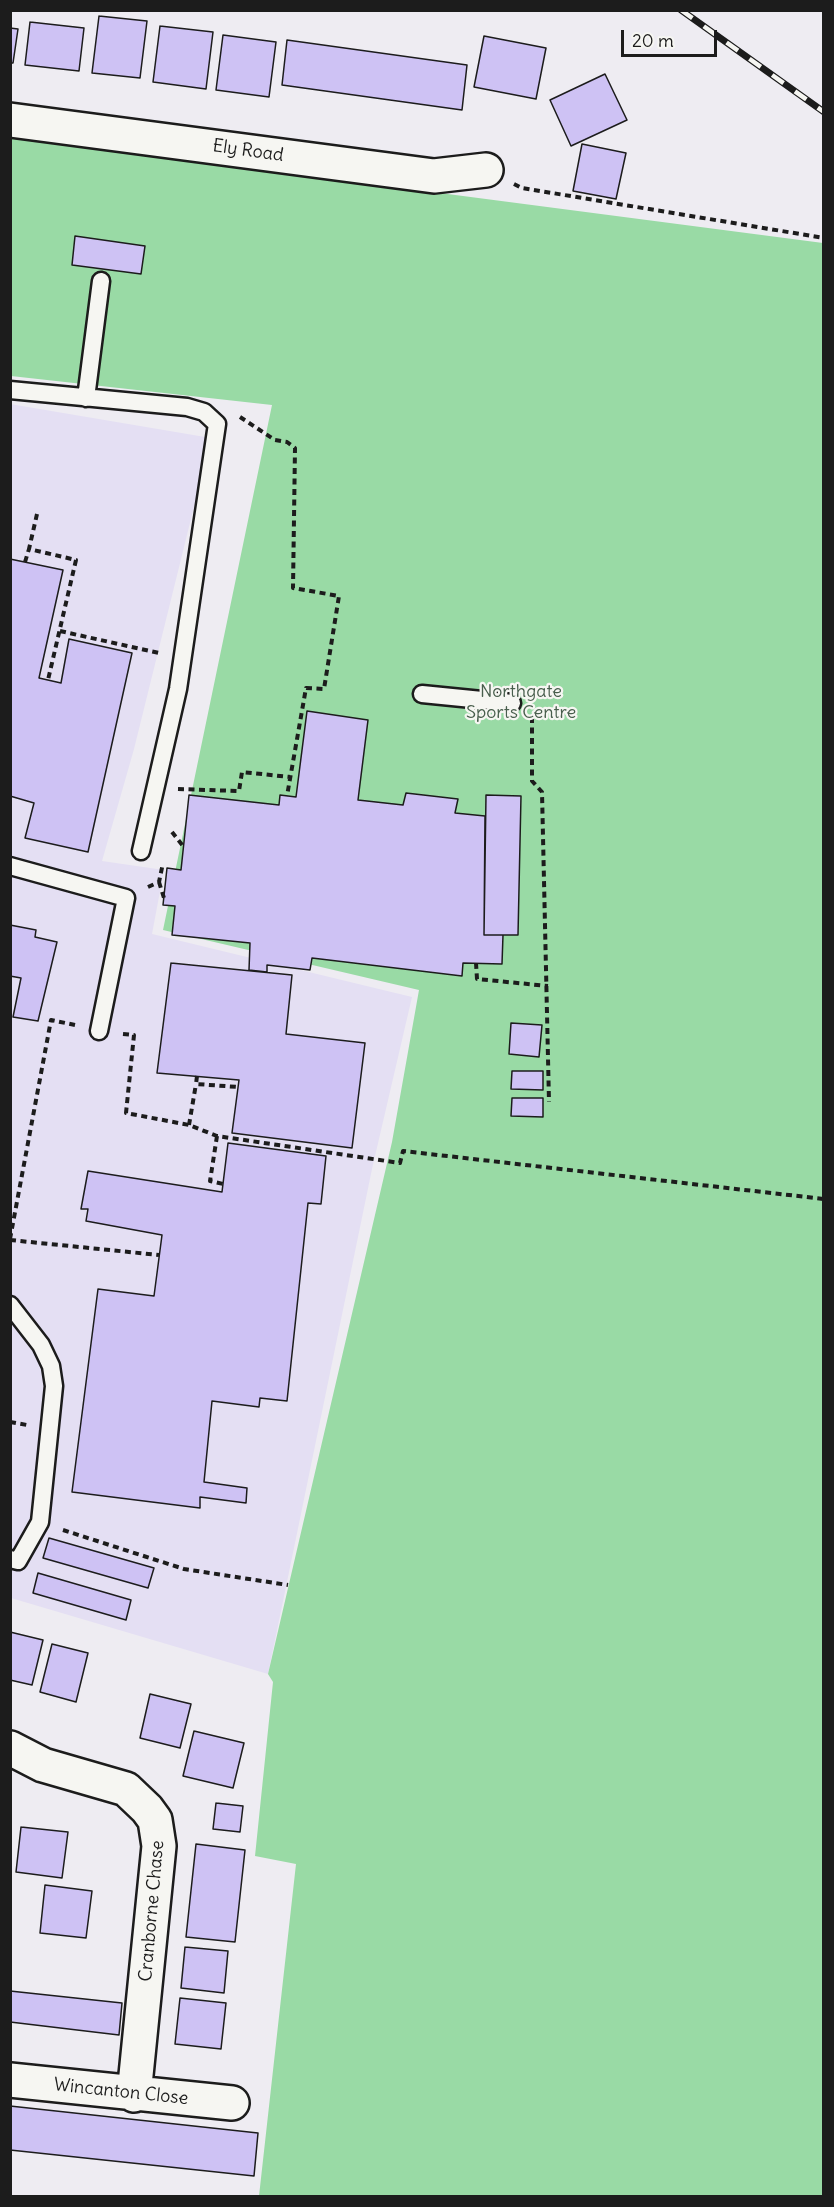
<!DOCTYPE html>
<style>
body{margin:0}
#map{position:relative;width:834px;height:2207px;overflow:hidden;background:#eeecf2;font-family:Delius,sans-serif}
canvas{display:block}
.frame{position:absolute;inset:0;border:12px solid #1c1c1c;pointer-events:none}
.scale{position:absolute;left:621px;top:30px;width:96px;height:27px;box-sizing:border-box;border:3px solid #1c1c1c;border-top:0;padding-left:8px;font-size:18px;line-height:21px;white-space:nowrap;color:#1c1c1c;-webkit-text-stroke:4px #f6f6f2;paint-order:stroke}
</style>
<div id="map">
<canvas width="834" height="2207"></canvas>
<div class="frame"></div>
<div class="scale">20 m</div>
</div>
<script>
const g = document.querySelector('canvas').getContext('2d');
g.lineJoin = 'round';
function paint(path, color) {
  g.fillStyle = color;
  g.fill(path, 'evenodd');
}
function toPath(rows) {
  const path = new Path2D();
  for (const r of rows) {
    path.moveTo(r[0], r[1]);
    for (let i = 2; i < r.length; i += 2) path.lineTo(r[i], r[i + 1]);
  }
  return path;
}
function strokePath(path, color, width, dash) {
  g.strokeStyle = color;
  g.lineWidth = width;
  g.lineCap = dash ? 'butt' : 'round';
  g.setLineDash(dash || []);
  g.stroke(path);
}
function write(font, color, halo, rows, align = 'center') {
  g.font = font + ' Delius,sans-serif';
  g.lineWidth = 4.5;
  g.setLineDash([]);
  g.textBaseline = 'middle';
  g.strokeStyle = halo;
  g.fillStyle = color;
  for (const [text, x, y, turn = 0] of rows) {
    g.save();
    g.translate(x, y);
    g.rotate((+turn || 0) * Math.PI / 180);
    g.textAlign = isNaN(turn) ? turn : align;
    if (halo) g.strokeText(text, 0, 0);
    g.fillText(text, 0, 0);
    g.restore();
  }
}
paint(toPath([
 [10,404,211,438,134,749,102,861,164,870,152,934,412,997,372,1169,268,1674,11,1598]
]), '#e4dff3');
paint(toPath([
 [11,137,823,243,823,2196,259,2196,296,1864,255,1856,273,1682,268,1674,392,1142,419,990,163,930,272,405,11,376]
]), '#99daa5');
const building = toPath([
 [99,16,147,21,140,78,92,73,99,16],
 [30,22,84,28,79,71,25,65,30,22],
 [160,26,213,32,206,89,153,82,160,26],
 [10,28,18,29,13,63,10,63,10,28],
 [223,35,276,42,269,97,216,90,223,35],
 [484,36,546,48,536,99,474,87,484,36],
 [287,40,467,65,462,110,282,85,287,40],
 [605,74,627,120,571,146,550,100,605,74],
 [582,144,626,153,616,199,573,191,582,144],
 [75,236,145,246,141,274,72,265,75,236],
 [10,559,63,570,39,678,61,683,69,639,132,653,88,852,25,838,34,803,10,796,10,559],
 [307,711,368,720,358,800,403,805,406,793,458,799,455,813,485,816,484,935,503,935,502,964,463,963,462,976,312,958,310,970,267,965,267,972,249,970,250,943,172,935,175,906,163,905,167,868,181,870,189,795,279,805,280,795,296,797,307,711],
 [486,795,521,796,518,935,484,935,486,795],
 [10,925,36,930,35,937,57,942,38,1021,13,1017,21,978,10,976,10,925],
 [171,963,292,975,286,1034,365,1043,352,1148,232,1133,239,1080,157,1073,171,963],
 [511,1023,542,1025,539,1057,509,1054,511,1023],
 [512,1071,543,1071,543,1090,511,1089,512,1071],
 [512,1098,543,1098,543,1117,511,1116,512,1098],
 [228,1143,326,1156,321,1204,308,1203,287,1401,260,1398,259,1407,212,1401,204,1482,247,1488,246,1503,200,1497,200,1508,72,1492,98,1289,154,1296,162,1235,86,1221,88,1209,81,1209,88,1171,222,1192,228,1143],
 [49,1538,154,1568,148,1588,43,1558,49,1538],
 [38,1573,131,1600,126,1620,33,1593,38,1573],
 [10,1632,43,1640,32,1685,10,1680,10,1632],
 [52,1644,88,1653,76,1702,40,1692,52,1644],
 [150,1694,191,1704,180,1748,140,1738,150,1694],
 [194,1731,244,1743,233,1788,183,1776,194,1731],
 [216,1803,243,1806,240,1832,213,1829,216,1803],
 [21,1827,68,1832,62,1878,16,1872,21,1827],
 [196,1844,245,1850,235,1942,186,1937,196,1844],
 [45,1885,92,1891,86,1938,40,1933,45,1885],
 [185,1947,228,1951,224,1993,181,1988,185,1947],
 [10,1991,122,2003,119,2035,10,2022,10,1991],
 [180,1998,226,2003,221,2049,175,2044,180,1998],
 [10,2106,258,2133,254,2176,10,2150,10,2106]
]);
paint(building, '#cec2f4');
strokePath(building, '#1c1c1c', 1.5);
const lane = toPath([
 [10,390,187,407,204,412,217,424,178,689,141,851],
 [86,398,101,281],
 [422,694,512,703],
 [10,866,126,898,99,1031],
 [10,1305,41,1345,51,1366,54,1386,40,1522,18,1561,10,1559]
]);
const street = toPath([
 [10,120,434,176,486,170],
 [10,1748,43,1765,126,1789,147,1809,155,1820,159,1846,134,2095],
 [10,2080,232,2103]
]);
strokePath(lane, '#1c1c1c', 21);
strokePath(street, '#1c1c1c', 38);
strokePath(toPath([
 [514,184,522,188,824,238],
 [240,417,275,440,287,442,295,448,293,588,339,596,324,689,306,688,287,796],
 [37,514,29,549,76,560,48,680],
 [25,562,29,549],
 [60,631,159,653],
 [532,717,532,781,542,792,549,1102],
 [178,789,239,791,242,772,290,777],
 [172,832,183,846],
 [159,882,164,898],
 [148,887,159,882,163,863],
 [476,963,477,979,548,986],
 [123,1034,134,1035,126,1113,189,1125,217,1136,400,1163,403,1151,824,1199],
 [197,1076,196,1084,238,1087],
 [189,1125,196,1084],
 [217,1136,210,1181,223,1184],
 [10,1239,51,1020,75,1025],
 [10,1240,159,1255],
 [10,1422,27,1425],
 [63,1530,184,1569,288,1585]
]), '#1c1c1c', 4, [6, 4.5]);
strokePath(lane, '#f6f6f2', 16);
strokePath(street, '#f6f6f2', 33);
const rail = toPath([
 [681,10,824,112]
]);
strokePath(rail, '#1c1c1c', 7);
strokePath(rail, '#f6f6f2', 4.5, [14]);
write('18px', '#1c1c1c', '#f6f6f2', [
 ["Ely Road",248,151,8],
 ["Cranborne Chase",152,1911,-85],
 ["Wincanton Close",121,2092,6]
]);
write('18px', '#485e4c', '#f6f6f2', [
 ["Northgate",521,692],
 ["Sports Centre",521,713]
]);
</script>
